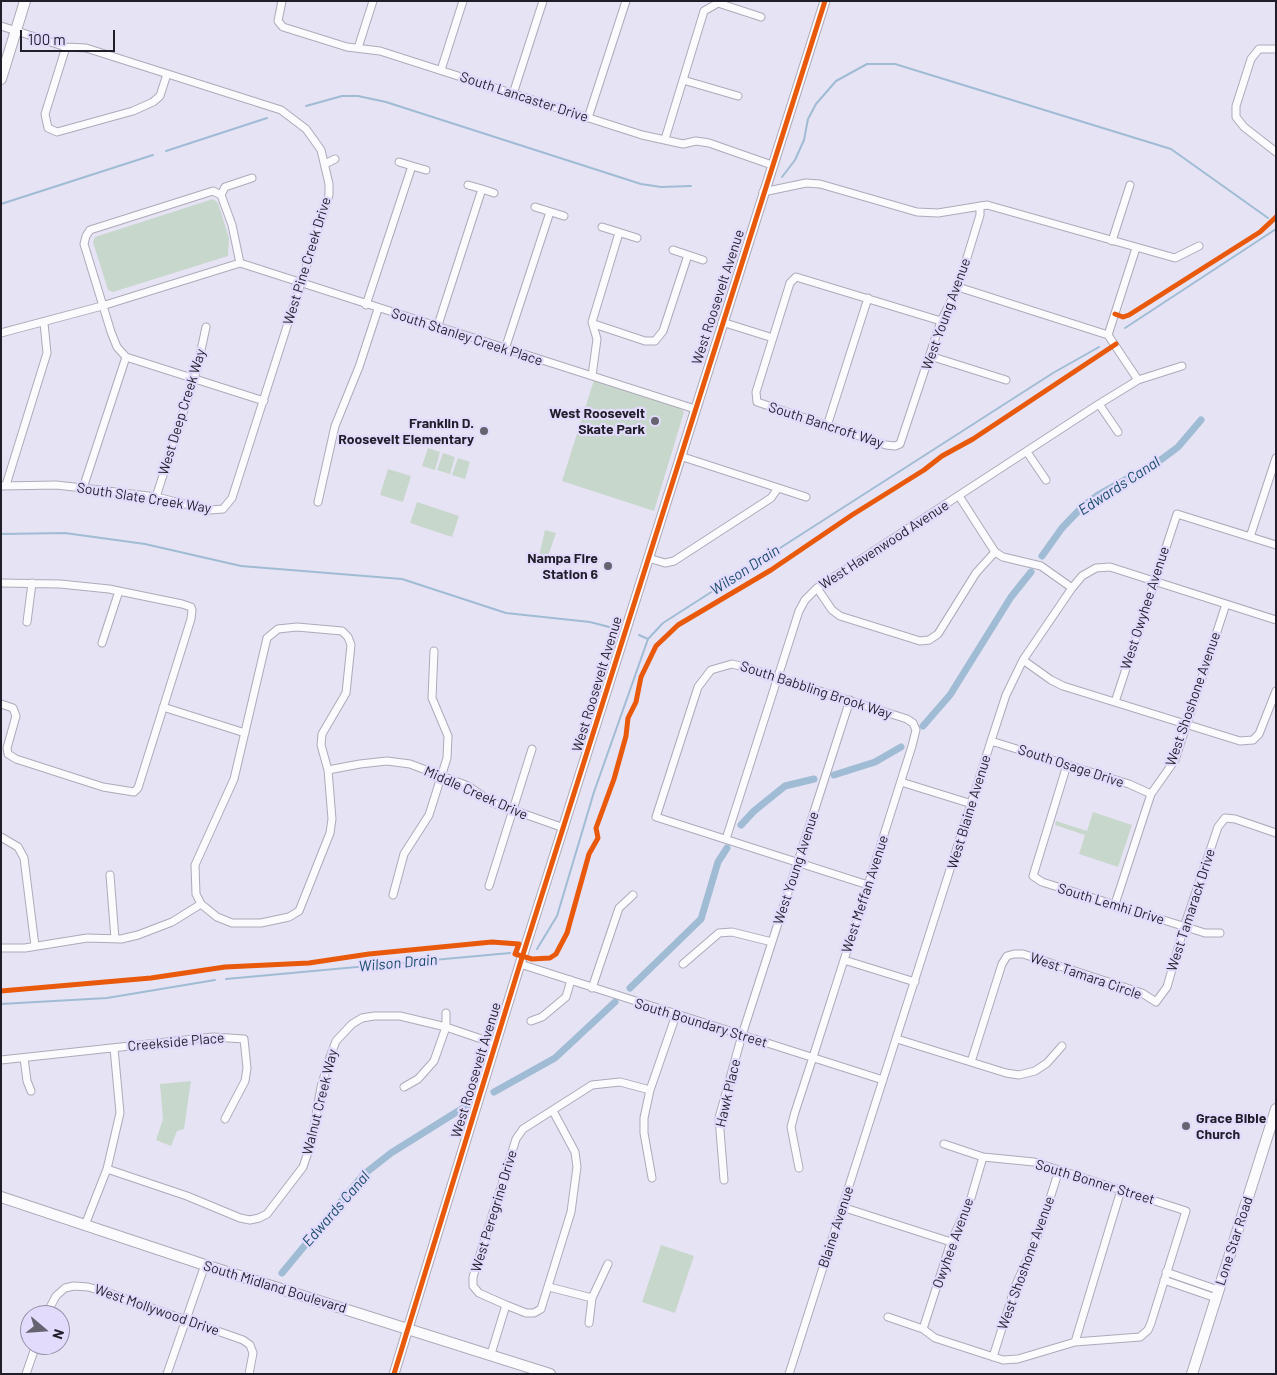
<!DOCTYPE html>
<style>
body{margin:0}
#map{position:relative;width:1277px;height:1375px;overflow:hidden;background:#e6e3f4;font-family:Barlow,sans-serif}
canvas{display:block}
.frame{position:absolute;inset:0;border:2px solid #211e2a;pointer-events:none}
.north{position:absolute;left:20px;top:1305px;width:50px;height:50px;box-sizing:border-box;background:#e2dbfc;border:1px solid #958fa8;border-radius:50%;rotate:108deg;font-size:14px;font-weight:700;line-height:20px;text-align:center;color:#211e2a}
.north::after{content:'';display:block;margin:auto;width:18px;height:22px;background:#666371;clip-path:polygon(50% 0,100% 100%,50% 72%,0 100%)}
.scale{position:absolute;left:20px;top:30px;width:95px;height:22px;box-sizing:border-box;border:2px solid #211e2a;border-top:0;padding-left:6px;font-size:15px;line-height:18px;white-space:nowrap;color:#211e2a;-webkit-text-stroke:4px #e2dbfc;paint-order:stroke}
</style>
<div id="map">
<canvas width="1277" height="1375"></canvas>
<div class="frame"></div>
<div class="north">N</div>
<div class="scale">100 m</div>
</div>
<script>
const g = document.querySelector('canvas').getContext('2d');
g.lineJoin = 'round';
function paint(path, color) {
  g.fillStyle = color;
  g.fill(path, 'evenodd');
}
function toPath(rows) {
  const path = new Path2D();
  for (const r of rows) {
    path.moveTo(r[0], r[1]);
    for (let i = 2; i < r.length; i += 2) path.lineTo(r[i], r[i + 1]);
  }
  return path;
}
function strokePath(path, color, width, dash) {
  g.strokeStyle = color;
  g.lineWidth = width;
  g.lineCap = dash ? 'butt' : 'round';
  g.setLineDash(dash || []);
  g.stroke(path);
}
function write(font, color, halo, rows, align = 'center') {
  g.font = font + ' Barlow,sans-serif';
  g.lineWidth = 4.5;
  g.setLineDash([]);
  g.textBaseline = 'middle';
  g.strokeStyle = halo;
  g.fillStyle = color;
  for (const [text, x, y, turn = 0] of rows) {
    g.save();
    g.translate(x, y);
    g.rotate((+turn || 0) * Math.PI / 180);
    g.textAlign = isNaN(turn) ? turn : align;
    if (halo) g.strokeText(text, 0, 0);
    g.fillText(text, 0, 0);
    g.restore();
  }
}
paint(toPath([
 [213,199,218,203,229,238,228,256,113,292,108,290,93,242,95,237],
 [594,380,680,408,684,412,654,511,562,481],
 [428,448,440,452,435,470,422,466],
 [443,453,455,457,450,474,437,470],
 [458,458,470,462,465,479,452,475],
 [388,469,411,476,403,502,380,495],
 [417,502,459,516,452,537,410,523],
 [545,530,556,533,546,562,538,560],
 [1093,812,1132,825,1118,867,1079,854,1085,835,1055,825,1056,821,1087,831],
 [191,1081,184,1129,177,1131,171,1146,156,1140,163,1119,160,1084],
 [661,1245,694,1256,675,1313,642,1302]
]), '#c8d7cc');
strokePath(toPath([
 [306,106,342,96,358,96,386,102,641,184,661,187,691,186],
 [166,151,267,118],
 [782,177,795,160,804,140,808,119,816,104,836,81,867,64,895,64,1171,149,1268,218],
 [1,204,153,155],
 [1125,328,1276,229],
 [1,534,65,533,145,544,241,566,402,579,506,613,590,622,613,628],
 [639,635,648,639],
 [537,949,557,916,594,792,648,639,663,623,1053,373,1099,347],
 [226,979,510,953],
 [1,1004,107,998,215,980]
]), '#a0bcd5', 2);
strokePath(toPath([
 [1042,556,1062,528,1084,505,1098,495,1162,459,1178,447,1201,420],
 [923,726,950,695,1011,597,1031,572],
 [834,775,875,762,901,747],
 [741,825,754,811,785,786,814,779],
 [630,988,701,919,718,862,727,848],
 [494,1092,555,1058,615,1002],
 [282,1273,363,1175,391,1153,471,1103]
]), '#a0bcd5', 7);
const minor = toPath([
 [282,1,278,21,283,27,347,47,380,51,642,135,683,144,696,141,709,143,772,165],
 [1,26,66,47,86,48,281,110,306,129,321,150,329,184,329,195,232,498,223,509,210,510,156,497,83,488,56,485,1,486],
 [66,47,45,114,48,128,57,132,133,111,153,102,160,96,167,74],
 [358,48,373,1],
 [1276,49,1259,49,1251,59,1236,106,1236,117,1244,127,1276,152],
 [441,70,463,1],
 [683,80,738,96],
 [513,94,543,1],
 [588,118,626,1],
 [665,139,704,11,718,3,761,17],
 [399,162,412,166],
 [325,164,335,159],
 [468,185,482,189],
 [763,192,806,183,820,184,917,212,938,213,987,205,1175,258,1199,246],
 [221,195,225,187,252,178],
 [535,207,564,216],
 [602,227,637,238],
 [1112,241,1130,185],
 [673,250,703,260],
 [240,263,232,225,221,195,213,191,90,230,86,236,84,244,111,332,117,347,126,357,264,401],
 [958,287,1108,335,1138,380],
 [366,305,412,166,426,170],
 [941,321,796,277,790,283,756,392,757,402,886,445,895,446,900,444,941,321,958,287,980,215,980,206],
 [722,322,773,338],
 [594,324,645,341,655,341,663,331,688,255],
 [437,328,482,189,494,193],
 [1,333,102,306,240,263,695,409],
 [1108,335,1136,248],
 [505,349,550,212],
 [930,356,1006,380],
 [592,376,597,339,592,322,619,233],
 [1099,404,1118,432],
 [827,426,868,298],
 [1027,452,1046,480],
 [680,456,806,497],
 [6,485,47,353,44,323],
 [83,488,126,357],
 [959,496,995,552,1003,557,1041,566,1072,588],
 [156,497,197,369,206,327],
 [318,502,335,426,359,367,378,309],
 [1250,537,1276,458],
 [648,558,665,563,674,561,771,498,778,488],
 [1,583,60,584,109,589,182,604,191,607,192,610,191,619,138,788,134,792,103,787,16,759,8,754,7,748,16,716,13,708,1,704],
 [817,588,832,610,840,616,920,641,929,640,938,634,976,573,995,552],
 [27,622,32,583],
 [297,627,342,631,348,637,351,645,346,693,322,734,321,745,328,770,332,819,330,833,299,911,289,917,261,923,232,923,217,917,201,904,196,894,195,865,234,779,267,638,278,629,297,627],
 [102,643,119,591],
 [1023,660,1051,680,1063,686,1240,741,1253,740,1259,734,1276,691],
 [1115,702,1177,514,1276,545],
 [163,707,245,733],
 [991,741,1129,784,1151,794],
 [1067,765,1033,876,1042,882,1205,933,1220,933],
 [328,770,360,764,387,761,410,764,468,786,493,803,564,828],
 [901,782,972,804],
 [1,837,18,847,24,858,35,946],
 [726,839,799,611,805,600,817,588,1099,404,1138,380,1182,366],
 [110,875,115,939],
 [489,886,532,749],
 [393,895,404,854,429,815,447,758,448,736,432,698,434,651],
 [1115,904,1151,794,1175,760,1226,604],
 [1,948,25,948,87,938,121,939,138,935,172,922,201,904],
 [844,960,915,982],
 [520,964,883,1080],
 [683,964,719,933,732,932,772,942],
 [592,988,619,908,633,895],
 [531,1021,542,1017,566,997,571,980],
 [897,1039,1006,1073,1019,1075,1035,1071,1047,1063,1062,1046],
 [24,1058,27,1081,31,1091],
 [1,1060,213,1037,244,1039,247,1068,245,1081,225,1119],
 [971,1062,1002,964,1007,956,1014,954,1023,954,1142,993,1156,1002,1167,987,1184,927,1218,827,1225,818,1235,819,1276,833],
 [404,1087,418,1079,434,1061,446,1027,446,1013],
 [799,1168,791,1127,795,1112,813,1057,844,960,868,885,912,746,916,730,913,723,907,719,748,668,732,664,711,670,698,687,656,817,868,885],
 [107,1169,187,1196,240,1218,250,1220,259,1218,267,1214,303,1167,311,1143,321,1087,330,1057,336,1041,352,1024,362,1018,374,1016,400,1016,446,1027,496,1044],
 [652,1178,644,1133,644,1118,650,1090,676,1015],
 [724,1180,719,1118,742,1035,850,700],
 [842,1207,951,1242],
 [85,1225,107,1169,120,1113,114,1048],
 [1166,1272,1218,1290],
 [1164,1280,1216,1298],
 [549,1287,592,1298],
 [506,1305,526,1313,534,1313,541,1309,571,1212,577,1167,575,1152,553,1111],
 [46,1315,56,1296,65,1288,74,1286,88,1287,109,1293,243,1340,250,1345,253,1353,249,1374],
 [888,1317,923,1329,935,1338,1003,1360,1018,1359,1075,1342,1140,1337,1148,1330,1151,1323,1186,1211,1034,1162,983,1157,944,1144],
 [589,1323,592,1298,608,1264],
 [923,1329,951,1242,971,1198,983,1157],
 [1075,1342,1121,1190],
 [491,1354,506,1305,479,1293,473,1286,473,1277,516,1139,523,1129,592,1085,620,1082,650,1090],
 [993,1357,1015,1287,1040,1230,1059,1170],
 [26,1374,36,1345],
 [167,1374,205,1265],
 [789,1374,991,741,1006,695,1023,660,1072,588,1082,576,1096,568,1110,567,1276,620]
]);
const tertiary = toPath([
 [394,1374,520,964,825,1]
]);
const secondary = toPath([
 [1,79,25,1],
 [1,1197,205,1265,550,1374],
 [1192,1374,1276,1109]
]);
strokePath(minor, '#adaab8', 9);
strokePath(tertiary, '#adaab8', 11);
strokePath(secondary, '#adaab8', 12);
strokePath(minor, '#fbfbfd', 7);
strokePath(tertiary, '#fbfbfd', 9);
strokePath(secondary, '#fbfbfd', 10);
strokePath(toPath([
 [1115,314,1123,317,1129,315,1260,232,1276,217],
 [1,991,151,978,225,967,309,963,369,954,492,942,519,944,515,954,532,959,550,958,556,954,567,933,589,854,598,838,596,828,614,779,626,736,628,718,636,702,641,677,656,646,678,625,771,570,852,515,924,470,942,456,973,439,1116,344],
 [394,1374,520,964,825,1]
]), '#e8590c', 5);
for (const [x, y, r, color] of [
 [655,421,5,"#666371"],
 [484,431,5,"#666371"],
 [608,566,5,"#666371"],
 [1186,1126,5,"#666371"]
]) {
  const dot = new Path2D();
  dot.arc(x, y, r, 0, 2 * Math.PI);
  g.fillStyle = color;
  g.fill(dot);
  strokePath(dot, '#e2dbfc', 2);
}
write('14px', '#211e2a', '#e2dbfc', [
 ["South Lancaster Drive",524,97,18],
 ["West Pine Creek Drive",307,261,-73],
 ["West Roosevelt Avenue",718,297,-72],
 ["West Young Avenue",946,314,-70],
 ["South Stanley Creek Place",467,337,18],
 ["West Deep Creek Way",182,412,-73],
 ["South Bancroft Way",826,425,18],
 ["South Slate Creek Way",144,498,9],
 ["West Havenwood Avenue",884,545,-33],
 ["West Owyhee Avenue",1145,608,-72],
 ["West Roosevelt Avenue",597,684,-73],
 ["South Babbling Brook Way",816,690,18],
 ["West Shoshone Avenue",1193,699,-71],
 ["South Osage Drive",1071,766,18],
 ["Middle Creek Drive",476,793,24],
 ["West Blaine Avenue",969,812,-73],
 ["West Young Avenue",796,868,-72],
 ["West Meffan Avenue",865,894,-72],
 ["South Lemhi Drive",1111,904,17],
 ["West Tamarack Drive",1191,910,-72],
 ["West Tamara Circle",1086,976,19],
 ["South Boundary Street",701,1023,17],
 ["Creekside Place",176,1042,-5],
 ["West Roosevelt Avenue",476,1070,-73],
 ["Hawk Place",728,1093,-77],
 ["Walnut Creek Way",320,1102,-76],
 ["South Bonner Street",1095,1182,17],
 ["West Peregrine Drive",494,1211,-73],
 ["Blaine Avenue",836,1227,-72],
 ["Lone Star Road",1234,1241,-72],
 ["Owyhee Avenue",953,1243,-70],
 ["West Shoshone Avenue",1026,1263,-70],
 ["South Midland Boulevard",275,1287,17],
 ["West Mollywood Drive",157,1310,19]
]);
write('bold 14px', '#211e2a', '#e2dbfc', [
 ["West Roosevelt",645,413],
 ["Skate Park",645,429],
 ["Franklin D.",474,423],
 ["Roosevelt Elementary",474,439],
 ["Nampa Fire",598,558],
 ["Station 6",598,574],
 ["Grace Bible",1196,1118,"left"],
 ["Church",1196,1134,"left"]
], 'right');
write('italic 15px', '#194c6a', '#e2dbfc', [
 ["Edwards Canal",1119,486,-33],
 ["Wilson Drain",745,570,-33],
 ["Wilson Drain",398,963,-5],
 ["Edwards Canal",336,1209,-49]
]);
</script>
